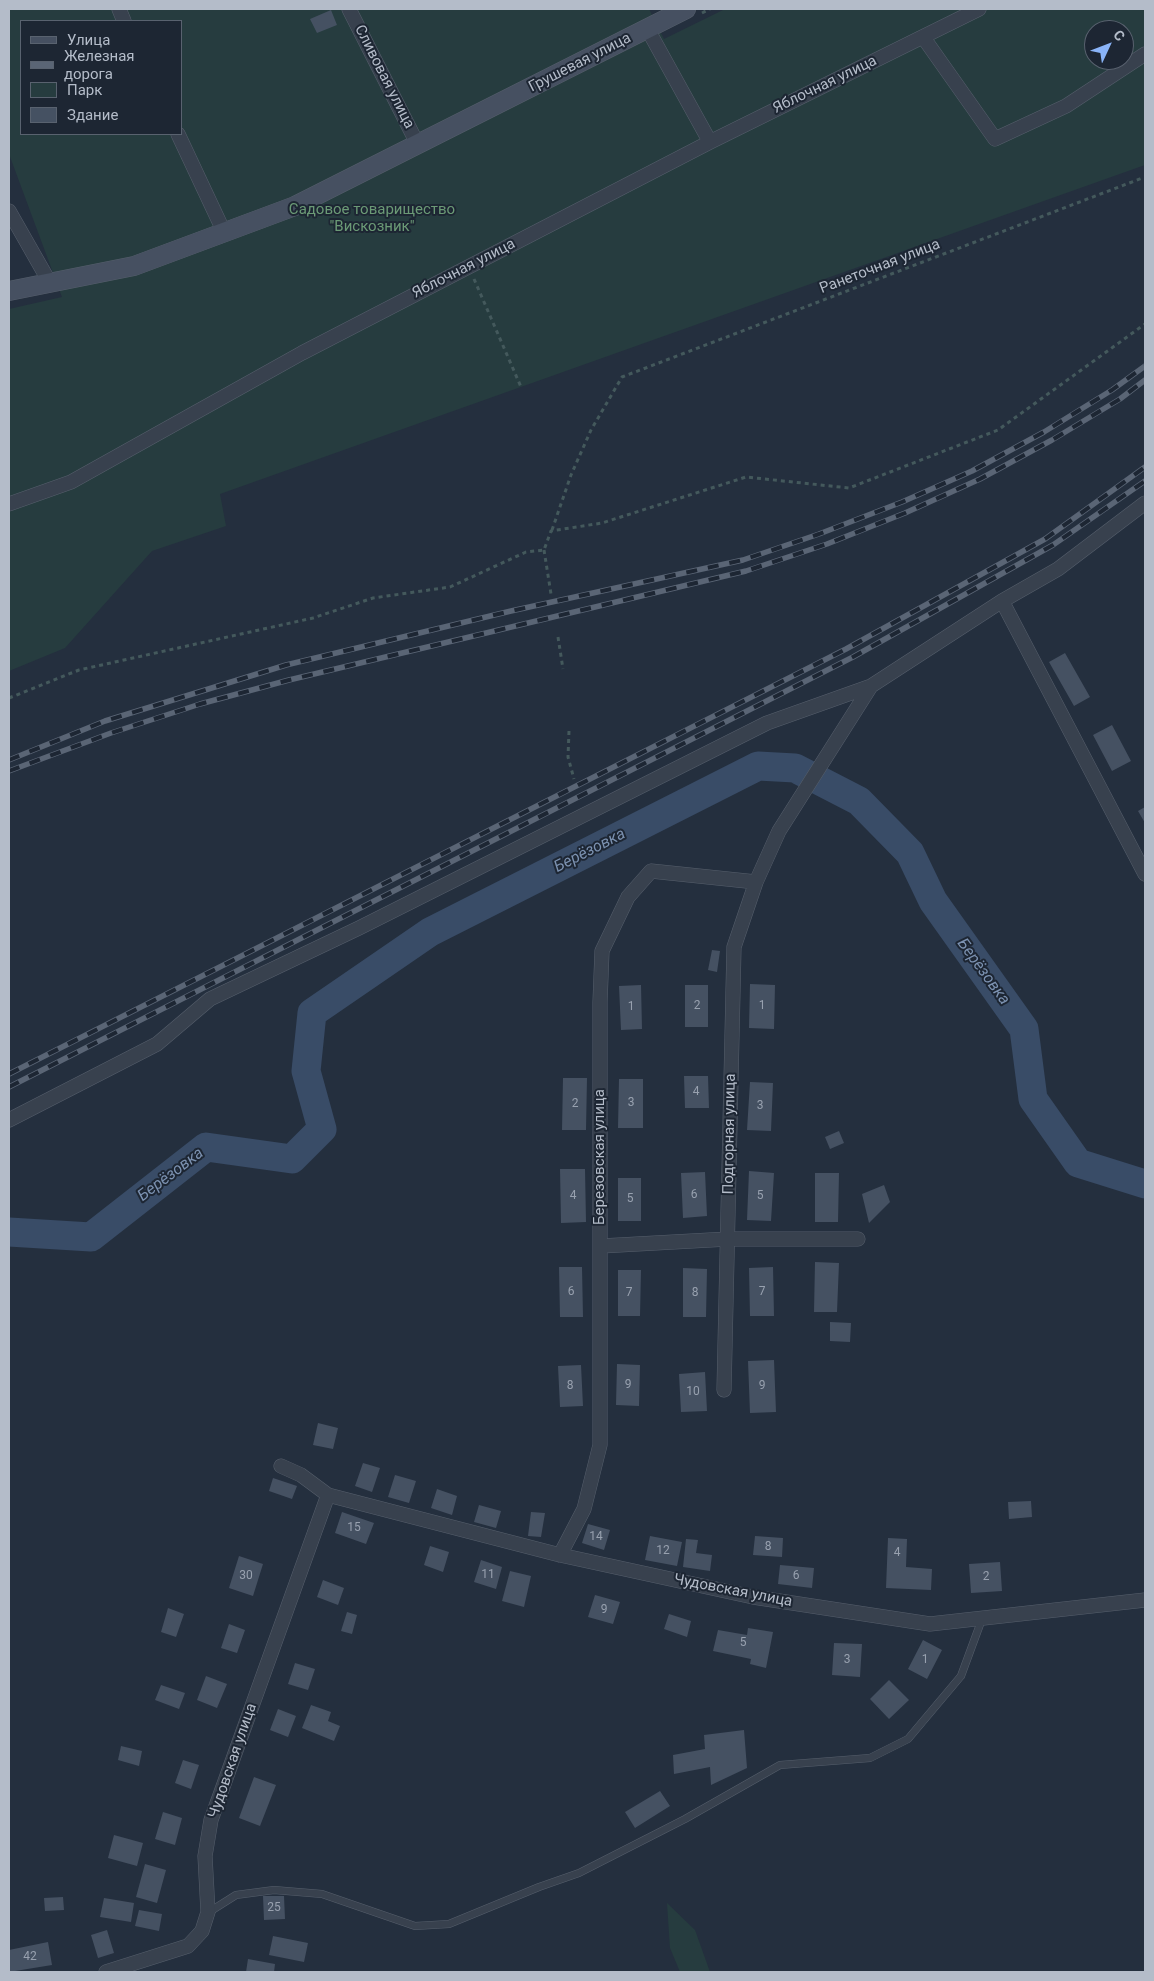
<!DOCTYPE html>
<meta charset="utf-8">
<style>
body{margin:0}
#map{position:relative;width:1154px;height:1981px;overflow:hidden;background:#242f3e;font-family:Roboto,sans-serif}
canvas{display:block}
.frame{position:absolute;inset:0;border:10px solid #b4bcc9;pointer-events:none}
.legend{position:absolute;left:20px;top:20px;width:162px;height:115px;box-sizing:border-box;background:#1d2633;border:1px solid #59626f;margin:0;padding:6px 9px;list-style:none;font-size:15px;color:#b4bcc9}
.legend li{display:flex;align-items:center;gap:10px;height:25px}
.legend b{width:25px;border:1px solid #59626f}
.north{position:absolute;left:1084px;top:20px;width:50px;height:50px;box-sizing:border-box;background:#1d2633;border:1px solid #59626f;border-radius:50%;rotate:47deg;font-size:14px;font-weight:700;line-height:20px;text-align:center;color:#b4bcc9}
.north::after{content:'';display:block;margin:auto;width:18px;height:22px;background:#8ab4f8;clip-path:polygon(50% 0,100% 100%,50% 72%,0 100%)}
</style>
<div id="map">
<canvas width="1154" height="1981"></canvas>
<div class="frame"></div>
<ul class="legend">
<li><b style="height:6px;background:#465061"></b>Улица</li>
<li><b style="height:6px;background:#5a6575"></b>Железная дорога</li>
<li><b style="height:14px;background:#263c3f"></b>Парк</li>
<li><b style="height:14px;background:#455162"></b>Здание</li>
</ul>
<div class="north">С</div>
</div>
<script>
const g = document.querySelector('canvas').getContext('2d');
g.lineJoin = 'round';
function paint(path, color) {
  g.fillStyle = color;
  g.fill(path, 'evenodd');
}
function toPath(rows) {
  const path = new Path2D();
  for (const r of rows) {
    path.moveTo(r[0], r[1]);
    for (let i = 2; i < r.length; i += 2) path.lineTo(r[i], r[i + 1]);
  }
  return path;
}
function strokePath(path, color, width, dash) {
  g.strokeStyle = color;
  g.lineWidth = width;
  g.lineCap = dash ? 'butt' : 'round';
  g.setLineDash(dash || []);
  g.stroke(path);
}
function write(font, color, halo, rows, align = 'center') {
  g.font = font + ' Roboto,sans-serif';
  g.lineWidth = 4;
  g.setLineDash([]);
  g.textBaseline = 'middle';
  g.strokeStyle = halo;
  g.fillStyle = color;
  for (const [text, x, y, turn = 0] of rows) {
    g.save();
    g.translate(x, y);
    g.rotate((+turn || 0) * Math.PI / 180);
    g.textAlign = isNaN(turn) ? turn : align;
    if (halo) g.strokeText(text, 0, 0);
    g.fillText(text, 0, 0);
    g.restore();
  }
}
paint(toPath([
 [9,9,649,9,664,39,725,9,1145,9,1145,165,220,494,226,526,152,551,65,648,9,671,9,309,62,297,9,154],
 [21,21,181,21,181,134,21,134],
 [1094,30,1124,30,1124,60,1094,60],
 [667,1903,695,1930,710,1972,680,1972,670,1948]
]), '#263c3f');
strokePath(toPath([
 [9,1232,91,1237,206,1147,292,1159,322,1129,306,1071,312,1013,430,932,758,766,795,768,859,801,910,853,933,901,1024,1029,1033,1099,1078,1163,1145,1184]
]), '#394c67', 29);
paint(toPath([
 [331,10,337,25,317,33,310,19],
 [1065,653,1090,697,1074,706,1049,662],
 [1112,725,1131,761,1112,771,1093,735],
 [1145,807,1145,823,1138,811],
 [712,950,720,951,717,972,708,970],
 [750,984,775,985,774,1029,749,1028],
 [641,985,642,1029,621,1030,619,986],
 [685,985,708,985,708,1027,685,1027],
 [684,1076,708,1076,709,1108,685,1108],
 [563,1078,587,1078,586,1130,562,1130],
 [619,1079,643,1079,643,1128,618,1128],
 [750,1082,773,1083,771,1131,747,1130],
 [839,1131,844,1143,830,1149,825,1137],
 [560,1169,585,1169,586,1222,561,1223],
 [749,1171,774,1173,771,1221,747,1220],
 [705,1172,707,1216,683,1218,681,1173],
 [815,1173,839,1173,838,1222,815,1222],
 [618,1178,641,1178,641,1221,618,1221],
 [884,1185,890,1202,869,1223,862,1194],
 [815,1262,839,1263,837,1312,814,1312],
 [559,1267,582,1267,583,1317,560,1317],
 [773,1267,774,1316,750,1316,749,1268],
 [683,1268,707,1269,706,1317,683,1317],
 [618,1270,641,1270,640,1316,618,1316],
 [830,1322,851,1323,850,1342,830,1341],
 [774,1360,776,1412,750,1413,748,1361],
 [617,1364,640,1365,639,1406,616,1405],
 [581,1365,583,1406,560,1407,558,1366],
 [705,1372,707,1411,681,1412,679,1374],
 [318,1423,338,1428,333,1449,313,1445],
 [363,1463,380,1468,372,1492,355,1486],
 [395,1475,416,1481,409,1503,388,1497],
 [273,1478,297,1486,292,1499,269,1491],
 [437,1489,457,1496,452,1515,431,1508],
 [1031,1501,1032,1517,1009,1519,1008,1502],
 [479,1505,501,1511,496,1528,474,1522],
 [342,1512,374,1523,366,1544,335,1533],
 [531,1512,545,1513,541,1537,528,1536],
 [588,1524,610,1530,604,1550,582,1543],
 [650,1536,682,1542,677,1566,645,1560],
 [755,1536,783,1538,782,1557,753,1555],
 [888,1538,907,1539,906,1567,932,1569,931,1590,886,1588],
 [686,1539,698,1540,696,1553,712,1555,710,1571,683,1567],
 [430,1546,449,1552,443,1572,424,1565],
 [239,1556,263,1564,253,1596,229,1588],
 [481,1560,502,1567,496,1589,474,1582],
 [1000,1562,1002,1591,971,1593,969,1564],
 [780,1565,814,1568,812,1588,778,1584],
 [510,1571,531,1576,524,1607,502,1601],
 [323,1580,344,1588,338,1605,317,1597],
 [595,1595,620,1602,613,1624,588,1617],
 [168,1608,184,1614,176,1637,161,1632],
 [347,1612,357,1615,352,1634,341,1631],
 [669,1614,691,1621,687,1637,664,1629],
 [229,1624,245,1630,237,1653,221,1648],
 [748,1628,773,1632,766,1668,750,1664,751,1659,713,1651,718,1630,747,1635],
 [923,1640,942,1650,927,1679,908,1669],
 [834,1643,862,1644,860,1677,832,1675],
 [295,1663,315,1669,308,1690,288,1684],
 [206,1676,227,1684,217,1708,197,1700],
 [889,1680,909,1700,889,1719,870,1699],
 [161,1685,185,1693,179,1709,155,1700],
 [311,1705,331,1712,328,1721,340,1726,334,1741,302,1728],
 [278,1709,296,1716,288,1737,270,1730],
 [744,1730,747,1768,711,1785,710,1767,674,1774,673,1755,705,1749,704,1735],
 [121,1746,142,1751,139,1766,118,1760],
 [183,1760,199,1765,191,1789,175,1783],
 [254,1777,276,1785,260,1826,239,1818],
 [660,1791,670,1806,635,1828,625,1812],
 [163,1812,182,1818,175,1845,155,1839],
 [114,1835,143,1843,137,1866,108,1858],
 [145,1864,166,1870,157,1903,136,1897],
 [263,1896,284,1896,285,1919,264,1920],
 [63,1897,64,1910,45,1911,44,1898],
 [104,1898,134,1903,131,1922,100,1917],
 [139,1910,162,1914,159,1931,135,1926],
 [107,1930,114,1953,98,1958,91,1935],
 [273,1936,308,1943,304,1962,269,1955],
 [48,1942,52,1965,9,1972,9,1950],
 [248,1959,275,1964,274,1972,246,1972]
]), '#455162');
const lane = toPath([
 [209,1912,236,1895,274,1890,322,1894,415,1926,449,1924,539,1887,579,1873,685,1819,780,1765,870,1758,908,1739,961,1676,982,1619]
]);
const street = toPath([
 [119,9,124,21],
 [349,9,418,145],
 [647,28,710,142],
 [923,37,995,139,1066,106,1145,54],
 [178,134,224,232],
 [9,211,50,283],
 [9,504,71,482,302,353,710,142,979,9],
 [1002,601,1145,874],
 [9,1120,157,1044,210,999,359,928,767,723,871,686,1002,601,1058,569,1145,503],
 [601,1246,728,1239,858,1239],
 [724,1390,734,947,756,882,779,831,871,686],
 [281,1466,301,1475,328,1495,560,1555,753,1597,930,1624,1145,1600],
 [560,1555,584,1509,600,1445,600,1002,602,951,628,897,651,871,756,882],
 [106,1972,188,1946,202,1931,208,1912,205,1856,211,1820,328,1495]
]);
const secondary = toPath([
 [9,291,134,266,295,206,686,9]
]);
strokePath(lane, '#565f6c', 8);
strokePath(street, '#565f6c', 15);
strokePath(secondary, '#565f6c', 20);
strokePath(toPath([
 [702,13,710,9],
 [474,279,521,387],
 [552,530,571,475,591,430,622,377,1145,177],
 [544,550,551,594],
 [558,637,563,669],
 [9,698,79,670,313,618,373,598,450,587,526,552,544,550,551,531,602,523,746,477,849,488,998,430,1145,324],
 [569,731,568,757,574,779]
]), '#44595c', 3, [4, 4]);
strokePath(lane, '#38414e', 7);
strokePath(street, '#38414e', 14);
strokePath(secondary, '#465061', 19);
const rail = toPath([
 [9,760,105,721,286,665,511,611,743,560,819,534,902,502,972,471,1044,432,1112,390,1145,366],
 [9,771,111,733,200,704,289,680,746,571,827,544,905,513,980,479,1052,440,1120,399,1145,380],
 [9,1074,846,649,1045,539,1145,467],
 [9,1087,853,657,1053,545,1145,481]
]);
strokePath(rail, '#5a6575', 5.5);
strokePath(rail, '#1d2633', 4, [11]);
write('12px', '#98a1af', null, [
 ["2",697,1006],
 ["1",762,1006],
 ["1",631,1007],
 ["4",696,1092],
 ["3",631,1103],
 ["2",575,1104],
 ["3",760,1106],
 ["6",694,1195],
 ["4",573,1196],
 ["5",760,1196],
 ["5",630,1199],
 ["6",571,1292],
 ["7",762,1292],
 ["7",629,1293],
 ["8",695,1293],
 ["9",628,1385],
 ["8",570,1386],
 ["9",762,1386],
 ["10",693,1392],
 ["15",354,1528],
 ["14",596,1537],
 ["8",768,1547],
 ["12",663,1551],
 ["4",897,1553],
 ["11",488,1575],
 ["30",246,1576],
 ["6",796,1576],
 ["2",986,1577],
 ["9",604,1610],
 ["5",743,1643],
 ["3",847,1660],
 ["1",925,1660],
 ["25",274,1908],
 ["42",30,1957]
]);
write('15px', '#b4bcc9', '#1d2633', [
 ["Грушевая улица",580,63,-27],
 ["Сливовая улица",384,77,63],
 ["Яблочная улица",825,85,-26],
 ["Ранеточная улица",880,267,-21],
 ["Яблочная улица",464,269,-27],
 ["Подгорная улица",730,1134,-89],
 ["Березовская улица",600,1157,-90],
 ["Чудовская улица",733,1591,11],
 ["Чудовская улица",233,1761,-71]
]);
write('15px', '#6b9a76', '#1d2633', [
 ["Садовое товарищество",372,210],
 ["\"Вискозник\"",372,227]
]);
write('italic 16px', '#7c92b1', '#1d2633', [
 ["Берёзовка",590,851,-27],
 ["Берёзовка",983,972,54],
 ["Берёзовка",171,1175,-37]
]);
</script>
